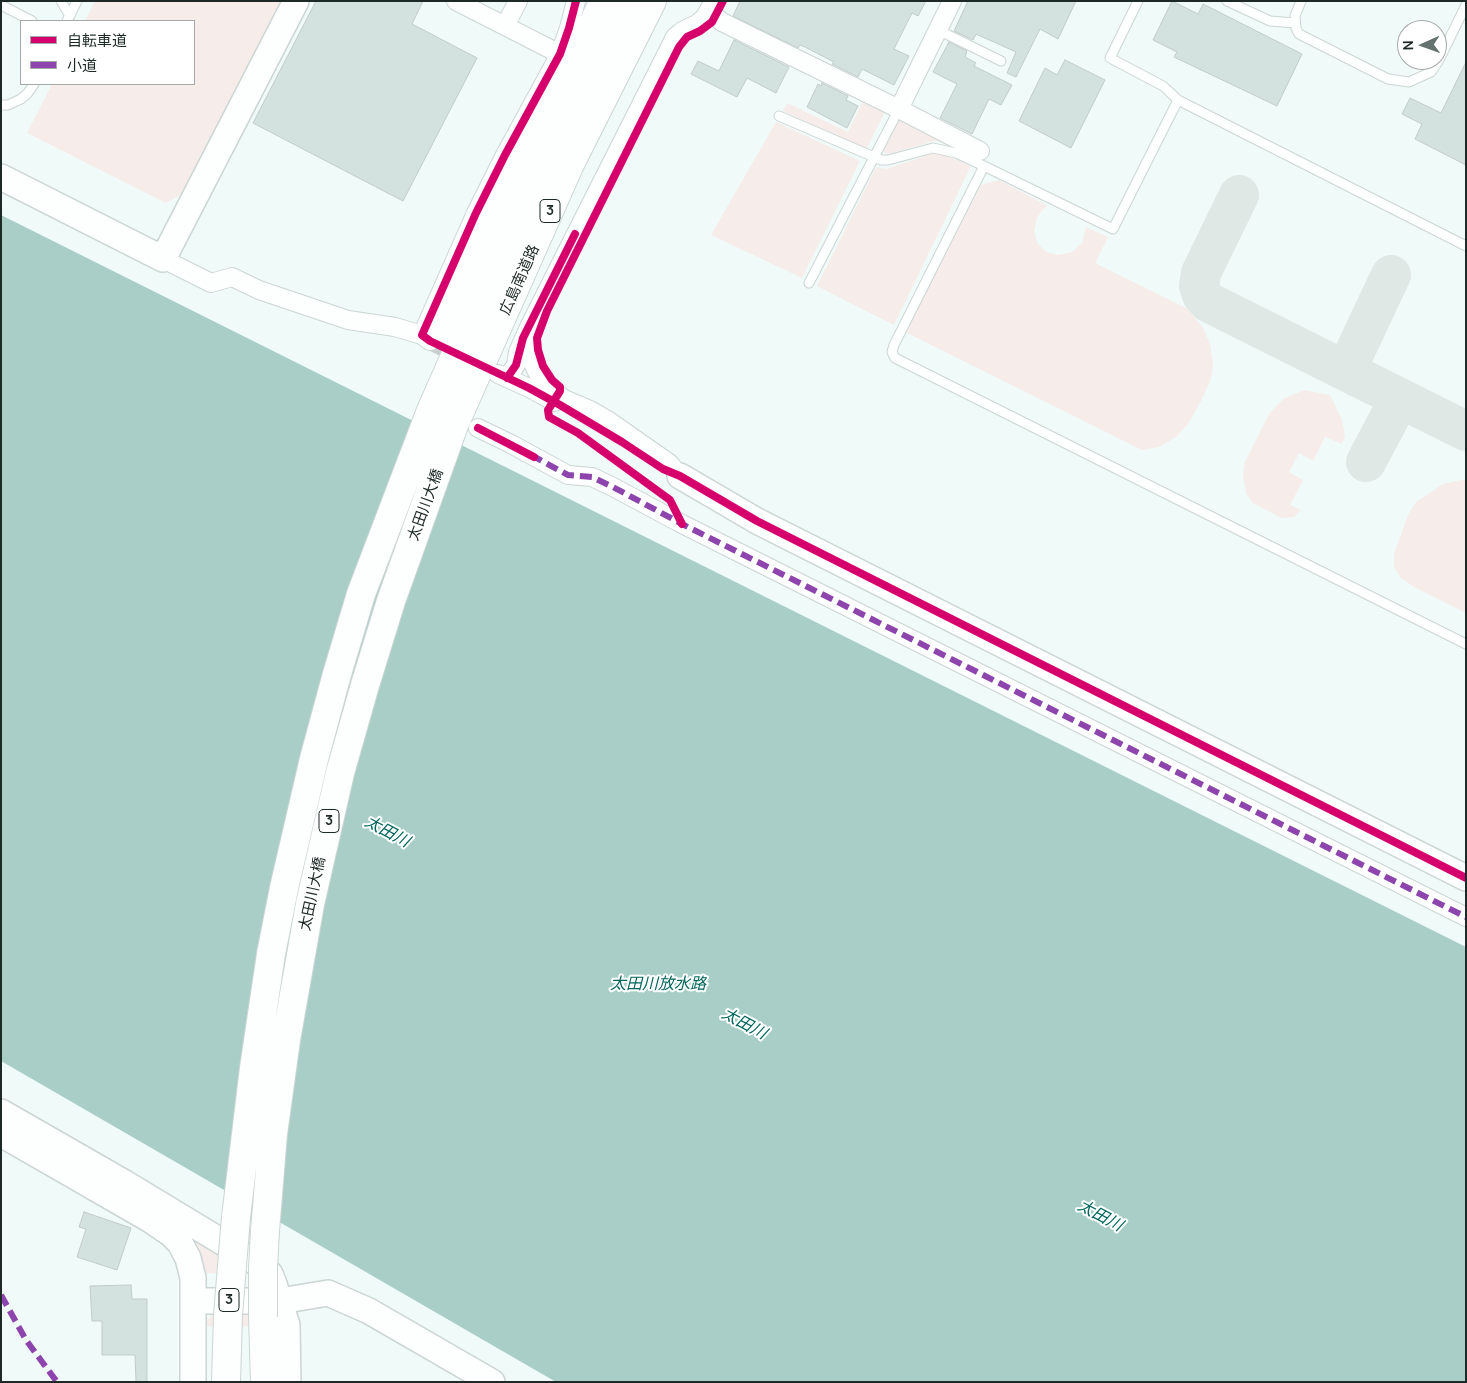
<!DOCTYPE html>
<meta charset="utf-8">
<style>
body{margin:0}
#map{position:relative;width:1467px;height:1383px;overflow:hidden;background:#f0faf8;font-family:Manrope,"Noto Sans JP",sans-serif}
canvas{display:block}
.frame{position:absolute;inset:0;border:2px solid #1c2926;pointer-events:none}
.legend{position:absolute;left:20px;top:20px;width:175px;height:65px;box-sizing:border-box;background:#fff;border:1px solid #a4a9a8;margin:0;padding:6px 9px;list-style:none;font-size:15px;color:#1c2926}
.legend li{display:flex;align-items:center;gap:10px;height:25px}
.legend b{width:25px;border:1px solid #a4a9a8}
.north{position:absolute;left:1397px;top:20px;width:50px;height:50px;box-sizing:border-box;background:#fff;border:1px solid #a4a9a8;border-radius:50%;rotate:268deg;font-size:14px;font-weight:700;line-height:20px;text-align:center;color:#1c2926}
.north::after{content:'';display:block;margin:auto;width:18px;height:22px;background:#667270;clip-path:polygon(50% 0,100% 100%,50% 72%,0 100%)}
</style>
<div id="map">
<canvas width="1467" height="1383"></canvas>
<div class="frame"></div>
<ul class="legend">
<li><b style="height:6px;background:#d6006c"></b>自転車道</li>
<li><b style="height:6px;background:#8e44ad"></b>小道</li>
</ul>
<div class="north">N</div>
</div>
<script>
const g = document.querySelector('canvas').getContext('2d');
g.lineJoin = 'round';
function paint(path, color) {
  g.fillStyle = color;
  g.fill(path, 'evenodd');
}
function toPath(rows) {
  const path = new Path2D();
  for (const r of rows) {
    path.moveTo(r[0], r[1]);
    for (let i = 2; i < r.length; i += 2) path.lineTo(r[i], r[i + 1]);
  }
  return path;
}
function strokePath(path, color, width, dash) {
  g.strokeStyle = color;
  g.lineWidth = width;
  g.lineCap = dash ? 'butt' : 'round';
  g.setLineDash(dash || []);
  g.stroke(path);
}
function write(font, color, halo, rows, align = 'center') {
  g.font = font + ' Manrope,"Noto Sans JP",sans-serif';
  g.lineWidth = 4;
  g.setLineDash([]);
  g.textBaseline = 'middle';
  g.strokeStyle = halo;
  g.fillStyle = color;
  for (const [text, x, y, turn = 0] of rows) {
    g.save();
    g.translate(x, y);
    g.rotate((+turn || 0) * Math.PI / 180);
    g.textAlign = isNaN(turn) ? turn : align;
    if (halo) g.strokeText(text, 0, 0);
    g.fillText(text, 0, 0);
    g.restore();
  }
}
paint(toPath([
 [95,1,280,1,184,193,166,203,27,133,52,84,194,84,194,21,85,21],
 [864,99,886,110,866,150,783,111,787,103,848,132],
 [900,118,944,142,934,141,889,154,883,152],
 [776,122,860,161,802,278,711,235],
 [932,154,943,154,971,166,894,325,817,286,876,167,886,169],
 [999,180,1048,206,1043,209,1037,218,1034,232,1038,244,1046,252,1058,255,1072,252,1082,243,1086,227,1108,237,1095,263,1188,309,1203,328,1210,344,1213,364,1211,379,1201,401,1188,424,1176,437,1159,447,1142,450,905,332,981,185],
 [1304,390,1330,395,1342,420,1345,436,1342,444,1325,437,1313,461,1299,453,1289,472,1303,480,1290,505,1301,510,1294,517,1281,518,1253,503,1246,493,1243,476,1245,462,1269,414,1283,399],
 [1466,479,1466,613,1414,587,1401,578,1394,567,1394,554,1408,515,1416,502,1443,484],
 [176,1224,248,1274,202,1273],
 [257,1312,275,1327,203,1326,207,1320,212,1315,219,1313]
]), '#f6edea');
paint(toPath([
 [1,215,1466,947,1466,1382,556,1382,1,1061]
]), '#a9cec8');
strokePath(toPath([
 [1239,195,1201,273,1199,286,1202,295,1208,302,1466,431],
 [1357,377,1352,371,1351,360,1391,275],
 [1366,462,1400,398]
]), '#e0e8e6', 40);
const building = toPath([
 [316,1,423,1,412,24,477,58,403,201,253,123,316,1],
 [740,1,926,1,918,16,912,13,894,49,909,56,894,85,862,69,858,77,832,64,834,62,805,47,800,45,798,48,733,16,740,1],
 [968,1,1076,1,1058,39,1040,29,1016,77,1007,73,1016,52,976,34,973,40,954,31,968,1],
 [1172,1,1198,14,1203,4,1302,54,1277,106,1174,57,1177,52,1153,40,1172,1],
 [734,40,789,67,776,93,747,78,737,97,691,74,698,61,719,71,734,40],
 [949,42,967,51,965,57,976,63,974,66,1012,85,1001,105,989,99,972,134,940,118,957,84,933,72,949,42],
 [1065,60,1105,80,1071,148,1019,121,1045,68,1057,75,1065,60],
 [1466,62,1466,165,1415,139,1422,124,1402,114,1410,98,1441,113,1466,62],
 [822,83,848,96,846,100,858,106,847,128,807,107,818,84,821,86,822,83],
 [84,1212,131,1228,117,1270,77,1257,86,1229,79,1227,84,1212],
 [131,1285,132,1299,147,1299,147,1382,136,1382,135,1355,102,1355,102,1321,92,1321,90,1286,131,1285]
]);
paint(building, '#d3e1df');
strokePath(building, '#c1ccca', 1);
strokePath(toPath([
 [430,341,465,358]
]), '#c6d0ce', 18, [18, 9]);
const lane = toPath([
 [61,1,70,16],
 [1138,1,1110,58,1163,86,1178,100],
 [1227,1,1270,21,1295,23],
 [1301,1,1295,16,1296,28,1299,34,1388,79,1409,82,1431,72,1439,60,1466,5],
 [1,5,32,21],
 [67,21,77,1],
 [938,30,1001,61],
 [1,105,8,105,21,99,27,94,34,84],
 [779,116,881,160,888,160,933,148,956,153,984,166],
 [1466,246,1178,100,1113,229,984,166,894,345,892,352,895,358,1466,644],
 [809,283,899,109]
]);
const street = toPath([
 [456,1,560,54],
 [709,11,722,22,899,109,952,1],
 [505,26,518,1],
 [899,109,980,151],
 [163,259,211,283,232,277,259,290,348,320,395,327,422,335],
 [528,333,527,342,530,357,539,376,550,389,564,399,590,410,609,421,669,463,680,476],
 [430,341,422,335,476,213,505,155,560,54,569,28,576,1],
 [498,374,529,388,555,402],
 [507,378,516,365,518,352,530,325,670,47,675,37,682,31,697,24,705,17,714,1],
 [478,428,511,444,568,475,592,477,613,487,682,524,1466,917]
]);
const secondary = toPath([
 [1,177,163,259,296,1],
 [680,476,757,521,1466,878],
 [1,1112,123,1182,262,1266,270,1274,274,1284,287,1325,288,1382],
 [1,1134,149,1219,171,1234,180,1243,188,1258,193,1278,193,1382],
 [193,1301,280,1301,328,1293,369,1311,492,1382]
]);
const highway = toPath([
 [445,331,495,223,604,1],
 [236,1217,254,1068,271,954,284,888,314,759,337,674,361,594,430,413,470,322,513,231,628,1],
 [265,1231,273,1134,286,1040,310,904,340,773,365,685,391,601,454,425,570,164,652,1],
 [263,1317,265,1382]
]);
strokePath(lane, '#cbd6d4', 11);
strokePath(street, '#cbd6d4', 20);
strokePath(secondary, '#cbd6d4', 28);
strokePath(highway, '#cbd6d4', 30);
strokePath(lane, '#fdfefe', 9);
strokePath(street, '#fdfefe', 18);
strokePath(secondary, '#fdfefe', 25);
strokePath(highway, '#fdfefe', 28);
const highwayBridge = toPath([
 [263,1317,263,1268,265,1231],
 [226,1382,228,1315,236,1217]
]);
strokePath(highwayBridge, '#cbd6d4', 30, []);
strokePath(highwayBridge, '#fdfefe', 28);
strokePath(toPath([
 [531,455,568,475,592,477,613,487,682,524,1466,917],
 [1,1295,26,1340,57,1382]
]), '#8e44ad', 6, [12, 6]);
strokePath(toPath([
 [576,1,569,28,560,54,505,155,476,213,422,335,430,341,529,388,560,405,622,442,663,469,680,476,757,521,1466,878],
 [507,378,516,365,523,338,575,234],
 [478,428,534,457],
 [682,524,670,500,578,433,549,417,548,410,560,391,560,387,552,380,543,366,538,350,537,338,547,311,679,47,687,37,700,31,712,22,723,1]
]), '#d6006c', 8);
for (const [x, y, w] of [
 [550,211,20],
 [329,821,20],
 [229,1300,20]
]) {
  const box = new Path2D();
  box.roundRect(x - w / 2, y - 11.5, w, 23, 4);
  g.fillStyle = '#fff';
  g.fill(box);
  strokePath(box, '#1c2926', 1);
}
write('bold 14px', '#1c2926', null, [
 ["3",550,211],
 ["3",329,821],
 ["3",229,1300]
]);
write('15px', '#1c2926', '#fff', [
 ["広島南道路",520,280,-66],
 ["太田川大橋",426,505,-70],
 ["太田川大橋",313,894,-78]
]);
write('italic 16px', '#00665c', '#fff', [
 ["太田川",387,832,28],
 ["太田川放水路",658,985],
 ["太田川",744,1024,28],
 ["太田川",1100,1216,28]
]);
</script>
